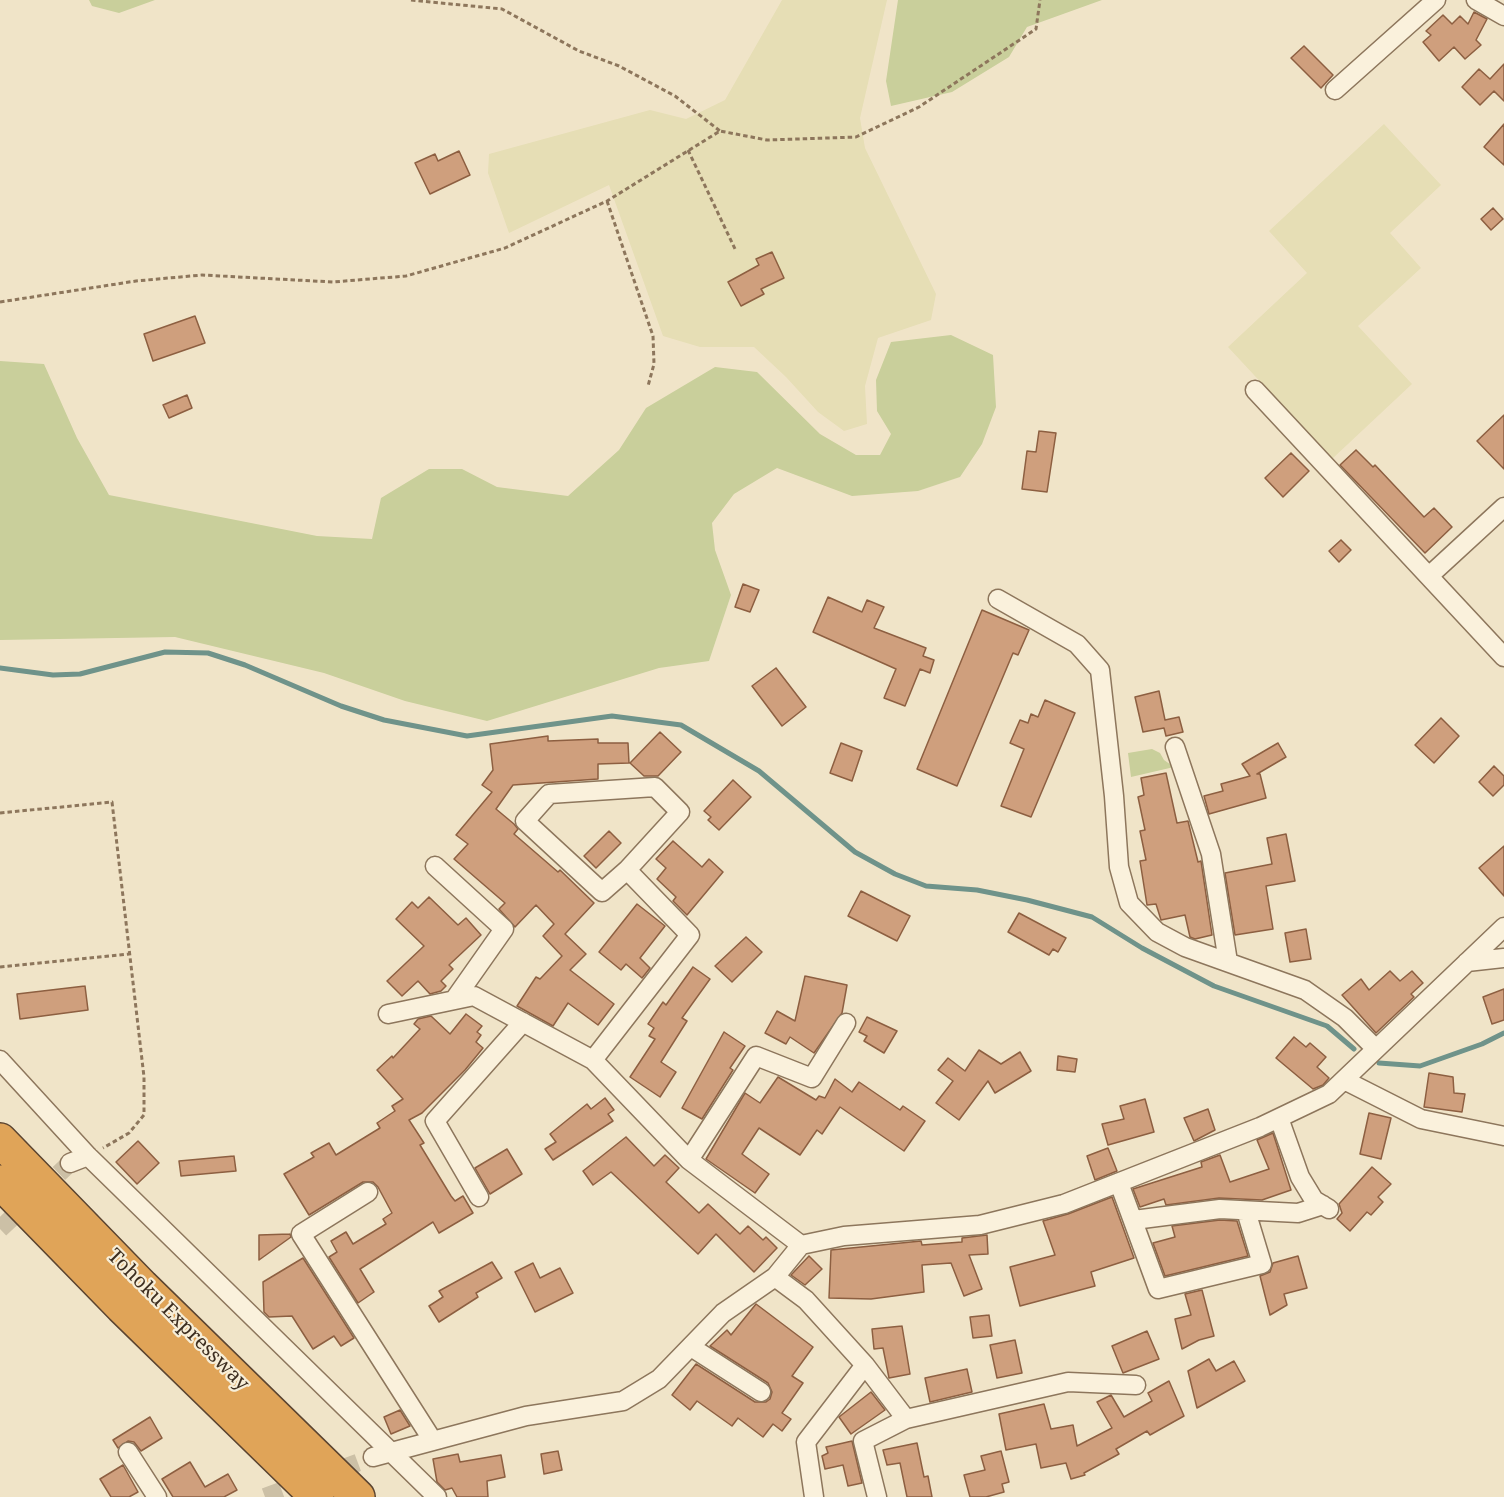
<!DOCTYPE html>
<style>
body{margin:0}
canvas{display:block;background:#f0e4c8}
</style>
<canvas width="1504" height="1497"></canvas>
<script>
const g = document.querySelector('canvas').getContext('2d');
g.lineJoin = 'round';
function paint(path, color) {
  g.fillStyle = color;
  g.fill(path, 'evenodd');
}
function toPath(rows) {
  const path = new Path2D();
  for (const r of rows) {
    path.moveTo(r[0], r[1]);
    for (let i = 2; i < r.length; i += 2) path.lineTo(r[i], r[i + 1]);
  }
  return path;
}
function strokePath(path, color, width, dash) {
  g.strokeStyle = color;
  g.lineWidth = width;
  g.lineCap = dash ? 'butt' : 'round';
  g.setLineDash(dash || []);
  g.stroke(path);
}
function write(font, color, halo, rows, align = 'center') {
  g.font = font + ' "Noto Serif",serif';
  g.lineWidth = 4.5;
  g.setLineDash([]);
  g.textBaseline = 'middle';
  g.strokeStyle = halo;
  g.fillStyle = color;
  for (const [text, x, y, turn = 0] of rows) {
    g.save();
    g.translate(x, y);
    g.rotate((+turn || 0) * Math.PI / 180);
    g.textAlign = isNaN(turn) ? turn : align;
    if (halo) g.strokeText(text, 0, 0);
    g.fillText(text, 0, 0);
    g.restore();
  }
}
paint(toPath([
 [782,0,887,0,860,118,865,148,936,294,931,320,878,338,865,386,867,424,844,431,818,412,786,377,754,347,700,347,663,336,609,185,509,233,488,173,489,154,650,110,686,119,725,100],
 [1384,124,1441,185,1390,233,1421,268,1358,326,1412,384,1332,459,1228,347,1307,273,1269,231]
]), '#e6deb5');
paint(toPath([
 [89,0,155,0,119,13,92,6],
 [898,0,1102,0,1027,27,1009,57,952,92,891,106,886,81],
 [951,335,993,355,996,407,982,444,960,477,918,491,852,496,777,468,734,494,712,523,715,550,731,595,709,661,659,668,487,721,405,701,324,673,175,637,0,640,0,361,44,364,77,438,109,495,317,536,372,539,381,498,429,469,462,469,497,487,568,496,619,450,646,408,715,367,757,372,820,434,856,455,880,455,891,434,877,411,876,380,891,342],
 [1152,749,1160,753,1164,760,1174,767,1131,777,1128,753]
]), '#c9cf9b');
strokePath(toPath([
 [0,668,53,675,80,674,165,652,208,653,245,665,341,706,384,720,467,736,612,716,681,725,759,771,855,852,895,874,926,886,977,890,1027,900,1092,917,1142,948,1214,986,1327,1026,1354,1049],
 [1379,1063,1420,1066,1482,1044,1504,1033]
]), '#6f938a', 5);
const building = toPath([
 [1474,12,1487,19,1476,40,1481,45,1465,59,1454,47,1439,61,1423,42,1431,35,1426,31,1443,15,1452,24,1460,16,1468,24,1474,12],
 [1304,46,1333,75,1321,88,1291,58,1304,46],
 [1504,64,1504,101,1494,91,1480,105,1462,87,1479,69,1490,79,1504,64],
 [1504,124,1504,165,1484,147,1504,124],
 [459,151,470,175,430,194,415,163,435,154,438,161,459,151],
 [1493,208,1503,219,1491,230,1481,219,1493,208],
 [772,252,784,278,761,289,764,294,741,306,728,282,759,265,756,259,772,252],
 [195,316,205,343,153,361,144,334,195,316],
 [187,395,192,408,169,418,163,405,187,395],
 [1504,415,1504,469,1477,441,1504,415],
 [1039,431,1056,433,1047,492,1022,489,1027,451,1036,452,1039,431],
 [1356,450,1373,467,1375,465,1424,517,1434,508,1452,527,1425,553,1340,465,1356,450],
 [1291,453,1309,471,1283,497,1265,478,1291,453],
 [1341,540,1351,550,1339,562,1329,551,1341,540],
 [743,584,759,590,750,612,735,607,743,584],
 [828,597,862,612,867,600,884,607,874,628,926,648,923,656,934,660,930,673,920,669,905,706,884,698,896,669,813,632,828,597],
 [982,610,1029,630,1018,655,1013,653,957,786,917,769,982,610],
 [776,668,806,707,782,726,752,686,776,668],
 [1159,691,1165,720,1179,717,1183,732,1166,736,1164,728,1143,732,1135,697,1159,691],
 [1045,700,1075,713,1031,817,1001,806,1024,749,1010,743,1020,720,1028,723,1031,714,1038,717,1045,700],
 [1441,718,1459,736,1434,763,1415,745,1441,718],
 [660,732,681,752,658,776,644,776,630,763,660,732],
 [548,736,548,741,598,739,598,743,628,743,629,763,598,764,598,779,513,785,496,809,514,824,518,829,514,834,558,872,560,870,594,903,565,934,586,954,570,970,614,1004,598,1025,568,1003,553,1026,517,1006,536,977,540,979,562,956,543,936,554,924,536,905,515,927,499,909,505,903,454,859,468,844,456,835,492,792,482,785,493,770,490,744,548,736],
 [841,743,862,751,852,781,830,773,841,743],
 [1278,743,1286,757,1257,774,1260,774,1266,798,1209,814,1204,796,1223,791,1221,784,1250,776,1242,764,1278,743],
 [1494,766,1504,776,1504,785,1493,796,1479,782,1494,766],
 [1166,773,1177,823,1188,821,1198,862,1201,861,1212,935,1195,939,1190,937,1185,915,1161,920,1156,904,1147,905,1140,861,1146,860,1140,831,1145,830,1138,797,1144,795,1141,778,1166,773],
 [733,780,751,797,719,830,708,820,711,817,704,811,733,780],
 [609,831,621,843,596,868,584,856,609,831],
 [1286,834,1295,881,1266,886,1273,929,1235,935,1225,873,1272,864,1267,838,1286,834],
 [673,841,702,867,709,859,723,872,687,915,673,901,676,897,657,879,666,868,656,859,673,841],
 [1504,846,1504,896,1479,868,1504,846],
 [861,891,910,916,897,941,848,916,861,891],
 [429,897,458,925,466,918,481,935,449,965,453,969,441,981,446,986,441,991,430,994,418,981,402,996,387,981,424,946,396,919,412,902,418,908,429,897],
 [637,904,665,926,640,958,650,968,642,978,626,964,621,970,599,952,637,904],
 [1019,913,1066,938,1058,952,1053,949,1049,955,1008,932,1019,913],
 [1306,929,1311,959,1290,962,1285,933,1306,929],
 [746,937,762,952,732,982,715,966,746,937],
 [693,967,710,979,682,1018,687,1021,661,1062,676,1072,660,1097,630,1077,655,1039,649,1036,654,1028,648,1024,663,1002,666,1005,693,967],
 [1390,971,1400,981,1412,971,1423,983,1411,994,1414,997,1376,1033,1342,995,1361,979,1369,990,1390,971],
 [805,976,847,985,842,1013,814,1053,790,1037,786,1044,765,1033,777,1011,795,1021,805,976],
 [85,986,88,1010,20,1019,17,994,85,986],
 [1504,989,1504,1020,1492,1024,1483,997,1504,989],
 [466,1014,482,1026,477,1032,481,1035,476,1042,483,1048,465,1070,422,1113,409,1120,424,1143,420,1145,451,1196,455,1201,463,1196,473,1213,439,1233,433,1222,360,1269,374,1292,358,1303,329,1257,337,1252,331,1241,346,1232,353,1244,386,1224,383,1219,392,1213,378,1187,373,1182,363,1182,309,1215,284,1174,314,1157,311,1153,329,1143,336,1155,380,1128,377,1123,395,1111,392,1106,403,1099,377,1070,392,1056,393,1058,420,1029,414,1024,418,1019,431,1016,450,1034,466,1014],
 [867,1017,897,1031,884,1053,864,1041,867,1036,859,1032,867,1017],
 [724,1032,745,1046,730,1068,733,1070,702,1119,682,1108,724,1032],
 [1294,1037,1306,1047,1310,1043,1326,1057,1317,1067,1329,1078,1323,1085,1313,1089,1276,1058,1294,1037],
 [979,1050,1001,1064,1020,1052,1031,1071,995,1093,988,1081,959,1120,936,1103,953,1081,938,1070,948,1058,965,1071,979,1050],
 [1058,1056,1077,1059,1075,1072,1057,1070,1058,1056],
 [1429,1073,1453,1077,1454,1093,1465,1094,1462,1112,1424,1107,1429,1073],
 [778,1077,816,1100,819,1096,825,1098,835,1079,852,1092,859,1082,900,1110,903,1106,925,1121,904,1151,840,1107,822,1134,817,1130,800,1155,759,1128,742,1154,769,1174,755,1193,706,1159,745,1093,760,1103,778,1077],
 [605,1098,614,1110,608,1114,613,1121,553,1160,545,1149,556,1142,550,1134,587,1104,591,1109,605,1098],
 [1145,1099,1154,1132,1108,1145,1102,1124,1124,1119,1120,1106,1145,1099],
 [1208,1109,1215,1130,1194,1141,1184,1118,1208,1109],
 [1369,1113,1391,1118,1381,1159,1360,1154,1369,1113],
 [1273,1133,1291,1190,1262,1200,1219,1198,1166,1205,1164,1199,1140,1207,1133,1189,1202,1167,1201,1162,1220,1155,1230,1182,1269,1169,1257,1140,1273,1133],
 [626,1137,654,1166,665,1155,679,1168,666,1182,699,1213,708,1204,740,1234,748,1226,763,1240,766,1237,777,1248,754,1272,716,1234,698,1254,611,1172,593,1185,583,1171,626,1137],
 [138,1141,159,1163,137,1184,116,1162,138,1141],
 [1108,1148,1117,1171,1095,1180,1087,1156,1108,1148],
 [507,1149,522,1174,490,1194,475,1168,507,1149],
 [234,1156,236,1171,181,1176,179,1161,234,1156],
 [1372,1167,1391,1184,1378,1197,1383,1202,1371,1215,1367,1212,1350,1231,1337,1219,1342,1213,1339,1204,1372,1167],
 [1112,1197,1134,1258,1091,1272,1095,1286,1020,1306,1010,1267,1055,1255,1043,1221,1068,1214,1112,1197],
 [1220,1220,1237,1221,1248,1256,1165,1276,1153,1243,1175,1237,1172,1226,1220,1220],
 [290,1234,291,1237,259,1260,259,1235,290,1234],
 [987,1235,988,1254,969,1255,982,1289,964,1296,951,1263,922,1265,924,1292,871,1299,829,1298,831,1250,921,1241,922,1245,962,1242,962,1238,987,1235],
 [809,1256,822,1269,805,1285,791,1275,809,1256],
 [1298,1256,1307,1288,1284,1294,1287,1305,1270,1315,1260,1276,1270,1272,1273,1263,1298,1256],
 [303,1258,354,1338,341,1346,334,1336,313,1349,292,1316,269,1317,264,1312,263,1282,303,1258],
 [492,1262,502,1278,476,1293,478,1297,439,1322,429,1306,443,1297,439,1291,492,1262],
 [533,1263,540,1278,560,1268,573,1293,535,1312,515,1272,533,1263],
 [1202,1290,1214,1336,1199,1340,1182,1349,1175,1319,1191,1315,1185,1294,1202,1290],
 [756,1304,813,1347,792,1376,803,1383,782,1413,791,1419,782,1431,773,1424,763,1437,738,1418,732,1426,697,1401,690,1410,672,1395,696,1364,755,1402,766,1402,770,1399,772,1392,768,1383,710,1346,727,1330,731,1335,756,1304],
 [989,1315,992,1336,973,1338,970,1317,989,1315],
 [902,1326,910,1374,889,1378,883,1348,874,1349,872,1329,902,1326],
 [1147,1331,1159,1359,1123,1373,1112,1346,1147,1331],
 [1015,1340,1022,1373,997,1378,990,1345,1015,1340],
 [1209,1359,1216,1371,1234,1361,1245,1381,1197,1408,1188,1371,1209,1359],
 [967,1369,972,1392,930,1402,925,1378,967,1369],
 [1169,1381,1184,1416,1150,1435,1147,1431,1116,1449,1119,1454,1084,1473,1085,1475,1071,1479,1066,1463,1041,1468,1036,1444,1006,1450,999,1414,1044,1404,1051,1429,1073,1425,1077,1446,1112,1428,1097,1402,1111,1395,1124,1417,1152,1401,1148,1393,1169,1381],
 [871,1392,885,1410,851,1434,839,1417,871,1392],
 [400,1410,410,1426,391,1434,384,1417,400,1410],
 [150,1417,162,1438,141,1451,134,1442,128,1441,118,1448,113,1440,150,1417],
 [852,1441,862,1483,848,1486,843,1465,825,1469,822,1456,828,1453,826,1447,852,1441],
 [917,1443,924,1477,928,1476,932,1497,907,1497,900,1463,887,1465,883,1450,917,1443],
 [558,1451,562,1470,544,1474,541,1454,558,1451],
 [1001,1451,1009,1482,1002,1484,1004,1492,986,1497,970,1497,964,1475,985,1470,981,1456,1001,1451],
 [458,1454,460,1462,501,1455,505,1477,487,1481,488,1497,457,1497,452,1488,445,1490,437,1482,433,1459,458,1454],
 [190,1462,205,1487,228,1474,237,1490,224,1497,173,1497,162,1479,190,1462],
 [123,1465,138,1492,129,1497,111,1497,100,1479,123,1465]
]);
paint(building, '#cf9f7d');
strokePath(building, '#8d5f41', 1.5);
strokePath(toPath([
 [0,1229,70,1163],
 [265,1497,373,1457]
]), '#ccc0a6', 18, [18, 9]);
const minor = toPath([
 [1476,0,1504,16],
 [1335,90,1436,0],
 [1255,390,1504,657],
 [1429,576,1504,507],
 [998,599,1077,644,1100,670,1114,796,1119,867,1129,903,1157,932,1185,947,1305,990,1345,1018,1376,1049],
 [1175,747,1211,854,1228,962],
 [435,866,504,929,454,1000],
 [1467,962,1504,958],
 [388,1014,474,996,593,1060,689,1160,801,1245],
 [0,1060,88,1156,437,1497],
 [593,1060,690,935,627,870,602,892,525,821,549,794,655,787,680,812,627,870],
 [1344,1080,1421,1119,1504,1136],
 [1279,1118,1300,1177,1314,1200,1329,1209],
 [689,1160,756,1056,812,1078,846,1023],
 [70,1163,88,1156],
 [1119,1183,1158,1289,1262,1264,1246,1211],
 [368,1192,301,1234,433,1441],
 [479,1197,435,1121,523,1022],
 [1134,1220,1220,1209,1298,1213,1323,1205],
 [775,1277,806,1300,865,1365,906,1419,1068,1382,1136,1385],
 [691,1347,761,1392],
 [128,1452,157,1497],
 [373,1457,526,1416,623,1401,659,1379,723,1313,775,1277,801,1245,844,1236,980,1225,1064,1204,1260,1127,1329,1094,1504,927],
 [814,1497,806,1442,865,1365],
 [877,1497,863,1441,906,1419]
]);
const motorway = toPath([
 [0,1140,142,1286,358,1497],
 [0,1182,122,1307,317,1497]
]);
strokePath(minor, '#8d765c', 21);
strokePath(motorway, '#5b4430', 36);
strokePath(toPath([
 [411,0,502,9,579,51,619,66,675,96,720,131],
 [688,150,736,251],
 [607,201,653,336,654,364,648,386],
 [0,302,136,281,202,275,333,282,406,276,505,248,607,201,720,131,767,140,856,137,919,107,1036,29,1040,0],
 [0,813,112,802,144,1077,144,1115,129,1133,103,1148],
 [0,967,130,954]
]), '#8d765c', 3, [4.5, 3]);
strokePath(minor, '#faf1dc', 18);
strokePath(motorway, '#e0a458', 33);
write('20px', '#3d2e20', '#f7eed8', [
 ["Tohoku Expressway",178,1320,45]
]);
</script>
